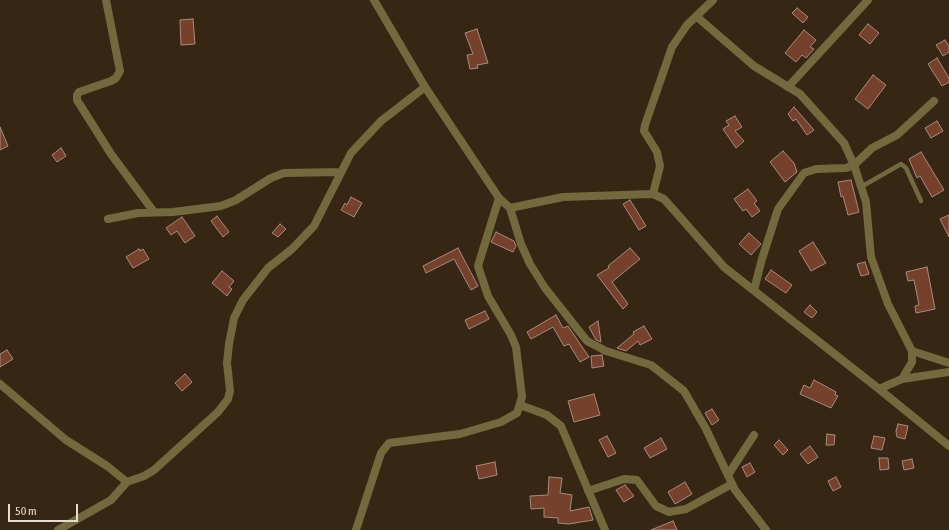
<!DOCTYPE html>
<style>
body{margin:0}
#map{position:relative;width:949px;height:530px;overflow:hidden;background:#372613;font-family:"Asap Condensed",sans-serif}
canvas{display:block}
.scale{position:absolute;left:8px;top:504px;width:70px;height:18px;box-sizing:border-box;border:2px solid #e7dcd0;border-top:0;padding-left:5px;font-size:12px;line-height:14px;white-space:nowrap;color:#e7dcd0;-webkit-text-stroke:3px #372613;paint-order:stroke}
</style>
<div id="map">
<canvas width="949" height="530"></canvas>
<div class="scale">50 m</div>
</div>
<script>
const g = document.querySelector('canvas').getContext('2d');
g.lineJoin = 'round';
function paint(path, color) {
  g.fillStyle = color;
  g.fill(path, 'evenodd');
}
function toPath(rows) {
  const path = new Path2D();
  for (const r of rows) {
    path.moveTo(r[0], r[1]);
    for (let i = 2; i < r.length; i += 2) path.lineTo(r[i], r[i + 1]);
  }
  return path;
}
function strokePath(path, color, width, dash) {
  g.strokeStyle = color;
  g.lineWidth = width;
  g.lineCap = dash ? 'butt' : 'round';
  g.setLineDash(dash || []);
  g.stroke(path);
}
const building = toPath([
 [797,8,808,17,803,23,792,13,797,8],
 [193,19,195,44,181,45,180,20,193,19],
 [868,24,879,33,870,44,859,35,868,24],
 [477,29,488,63,477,65,478,68,470,69,467,55,473,54,465,33,477,29],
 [804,30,816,40,810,47,814,49,806,58,802,55,796,62,785,53,804,30],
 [945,40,949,46,949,52,943,56,936,45,945,40],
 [937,58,949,78,949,82,942,86,928,64,937,58],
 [873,75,886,85,868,109,855,99,873,75],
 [794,107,814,130,807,135,796,119,793,121,788,114,794,107],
 [735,116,742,127,735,131,744,141,736,148,723,129,729,125,726,121,735,116],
 [937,121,943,131,931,138,925,128,937,121],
 [0,127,8,146,0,150,0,127],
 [61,148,66,156,57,162,52,155,61,148],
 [783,151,794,163,797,172,785,182,770,162,783,151],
 [921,152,944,190,932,197,920,176,917,178,909,159,921,152],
 [851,180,859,212,848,215,843,196,841,197,838,182,851,180],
 [748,189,757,201,754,203,760,211,752,217,746,209,743,211,734,199,748,189],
 [351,197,362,203,354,217,341,210,345,203,347,205,351,197],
 [630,200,646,226,639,230,623,204,630,200],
 [949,215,949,237,940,219,949,215],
 [217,216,229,232,223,237,211,221,217,216],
 [182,217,195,236,185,243,177,231,171,235,166,228,182,217],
 [280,224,286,229,278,237,272,233,280,224],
 [496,232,514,241,516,246,513,252,491,242,496,232],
 [749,233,761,244,751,255,739,244,749,233],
 [813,242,826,263,811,271,799,251,813,242],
 [458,248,478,286,471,290,454,259,426,273,423,266,458,248],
 [630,248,640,259,612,282,628,304,623,309,597,275,609,268,608,266,630,248],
 [139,249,140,251,143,249,149,259,133,268,126,257,139,249],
 [865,262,869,274,861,276,857,264,865,262],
 [927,267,935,309,916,313,915,306,919,305,914,280,908,281,906,272,927,267],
 [771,270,792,285,786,293,765,279,771,270],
 [222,271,234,281,229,287,232,289,227,296,212,283,222,271],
 [810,305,817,312,812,318,804,312,810,305],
 [485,311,489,319,469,329,465,320,485,311],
 [556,315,563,328,568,326,589,357,580,362,569,344,564,346,553,327,531,339,527,332,556,315],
 [598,321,601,342,596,340,589,327,598,321],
 [644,326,652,339,640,345,638,341,626,351,617,348,634,334,633,332,644,326],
 [7,350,13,359,0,367,0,354,7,350],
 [602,355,604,366,592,368,591,356,602,355],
 [185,374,192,382,182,391,175,383,185,374],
 [814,380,836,392,835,395,838,396,831,408,800,394,804,385,810,388,814,380],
 [594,394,600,415,574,422,568,401,594,394],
 [712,409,719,420,712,425,705,413,712,409],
 [898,424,908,426,905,439,897,437,896,431,898,424],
 [827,434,835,435,834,445,826,445,827,434],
 [607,436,616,453,608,457,599,440,607,436],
 [874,436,885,438,882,450,871,448,874,436],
 [661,438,667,449,650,458,644,448,661,438],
 [779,440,788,450,783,455,774,445,779,440],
 [810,446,818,457,808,464,800,454,810,446],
 [879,458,888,458,889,469,880,470,879,458],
 [912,459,914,468,904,470,902,461,912,459],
 [495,462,497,475,479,479,476,466,495,462],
 [750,463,755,472,747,477,742,467,750,463],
 [549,477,562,478,560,493,572,495,570,511,589,507,593,520,569,524,558,523,558,518,544,517,544,508,531,509,530,496,548,495,549,477],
 [836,477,841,487,833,491,828,481,836,477],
 [685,482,692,494,675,504,668,492,685,482],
 [625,485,634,496,624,502,616,490,625,485],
 [673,521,677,530,651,530,673,521]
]);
paint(building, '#75412d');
strokePath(building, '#a98b80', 1);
strokePath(toPath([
 [861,187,901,164,906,168,921,201]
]), '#73693e', 4.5);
strokePath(toPath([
 [106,0,120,71,116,78,111,81,79,92,77,95,77,100,111,154,154,212],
 [696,16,754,66,800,94,844,143,854,165,866,202,871,257,888,304,912,351,949,363],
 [788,87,868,0],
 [653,194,660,166,657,152,644,131,645,125,672,47,687,25,713,0],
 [499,198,510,208,521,244,530,264,545,288,587,341,606,351,651,365,684,391,706,429,735,490,766,530],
 [510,208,563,197,653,194,664,199,724,267,879,389,949,446],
 [108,219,138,213,173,212,221,206,236,200,271,178,284,173,340,172],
 [754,290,762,259,778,209,804,173,816,169,846,168,854,165,872,148,897,135,934,101],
 [902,379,912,362,912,351],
 [0,384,66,440,107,466,127,482],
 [879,389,902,379,949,372],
 [520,405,547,415,561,426,605,530],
 [728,475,754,435],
 [588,491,624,479,637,480,656,506,669,512,686,509,732,484],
 [58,530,111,500,127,482,144,476,154,470,218,412,228,399,230,391,227,363,229,344,234,318,243,300,268,268,292,249,314,226,351,153,381,121,425,87],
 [356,530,381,453,389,443,460,434,501,422,517,413,522,397,516,347,511,335,488,296,478,266,499,198,425,87,374,0]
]), '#73693e', 8);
</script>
